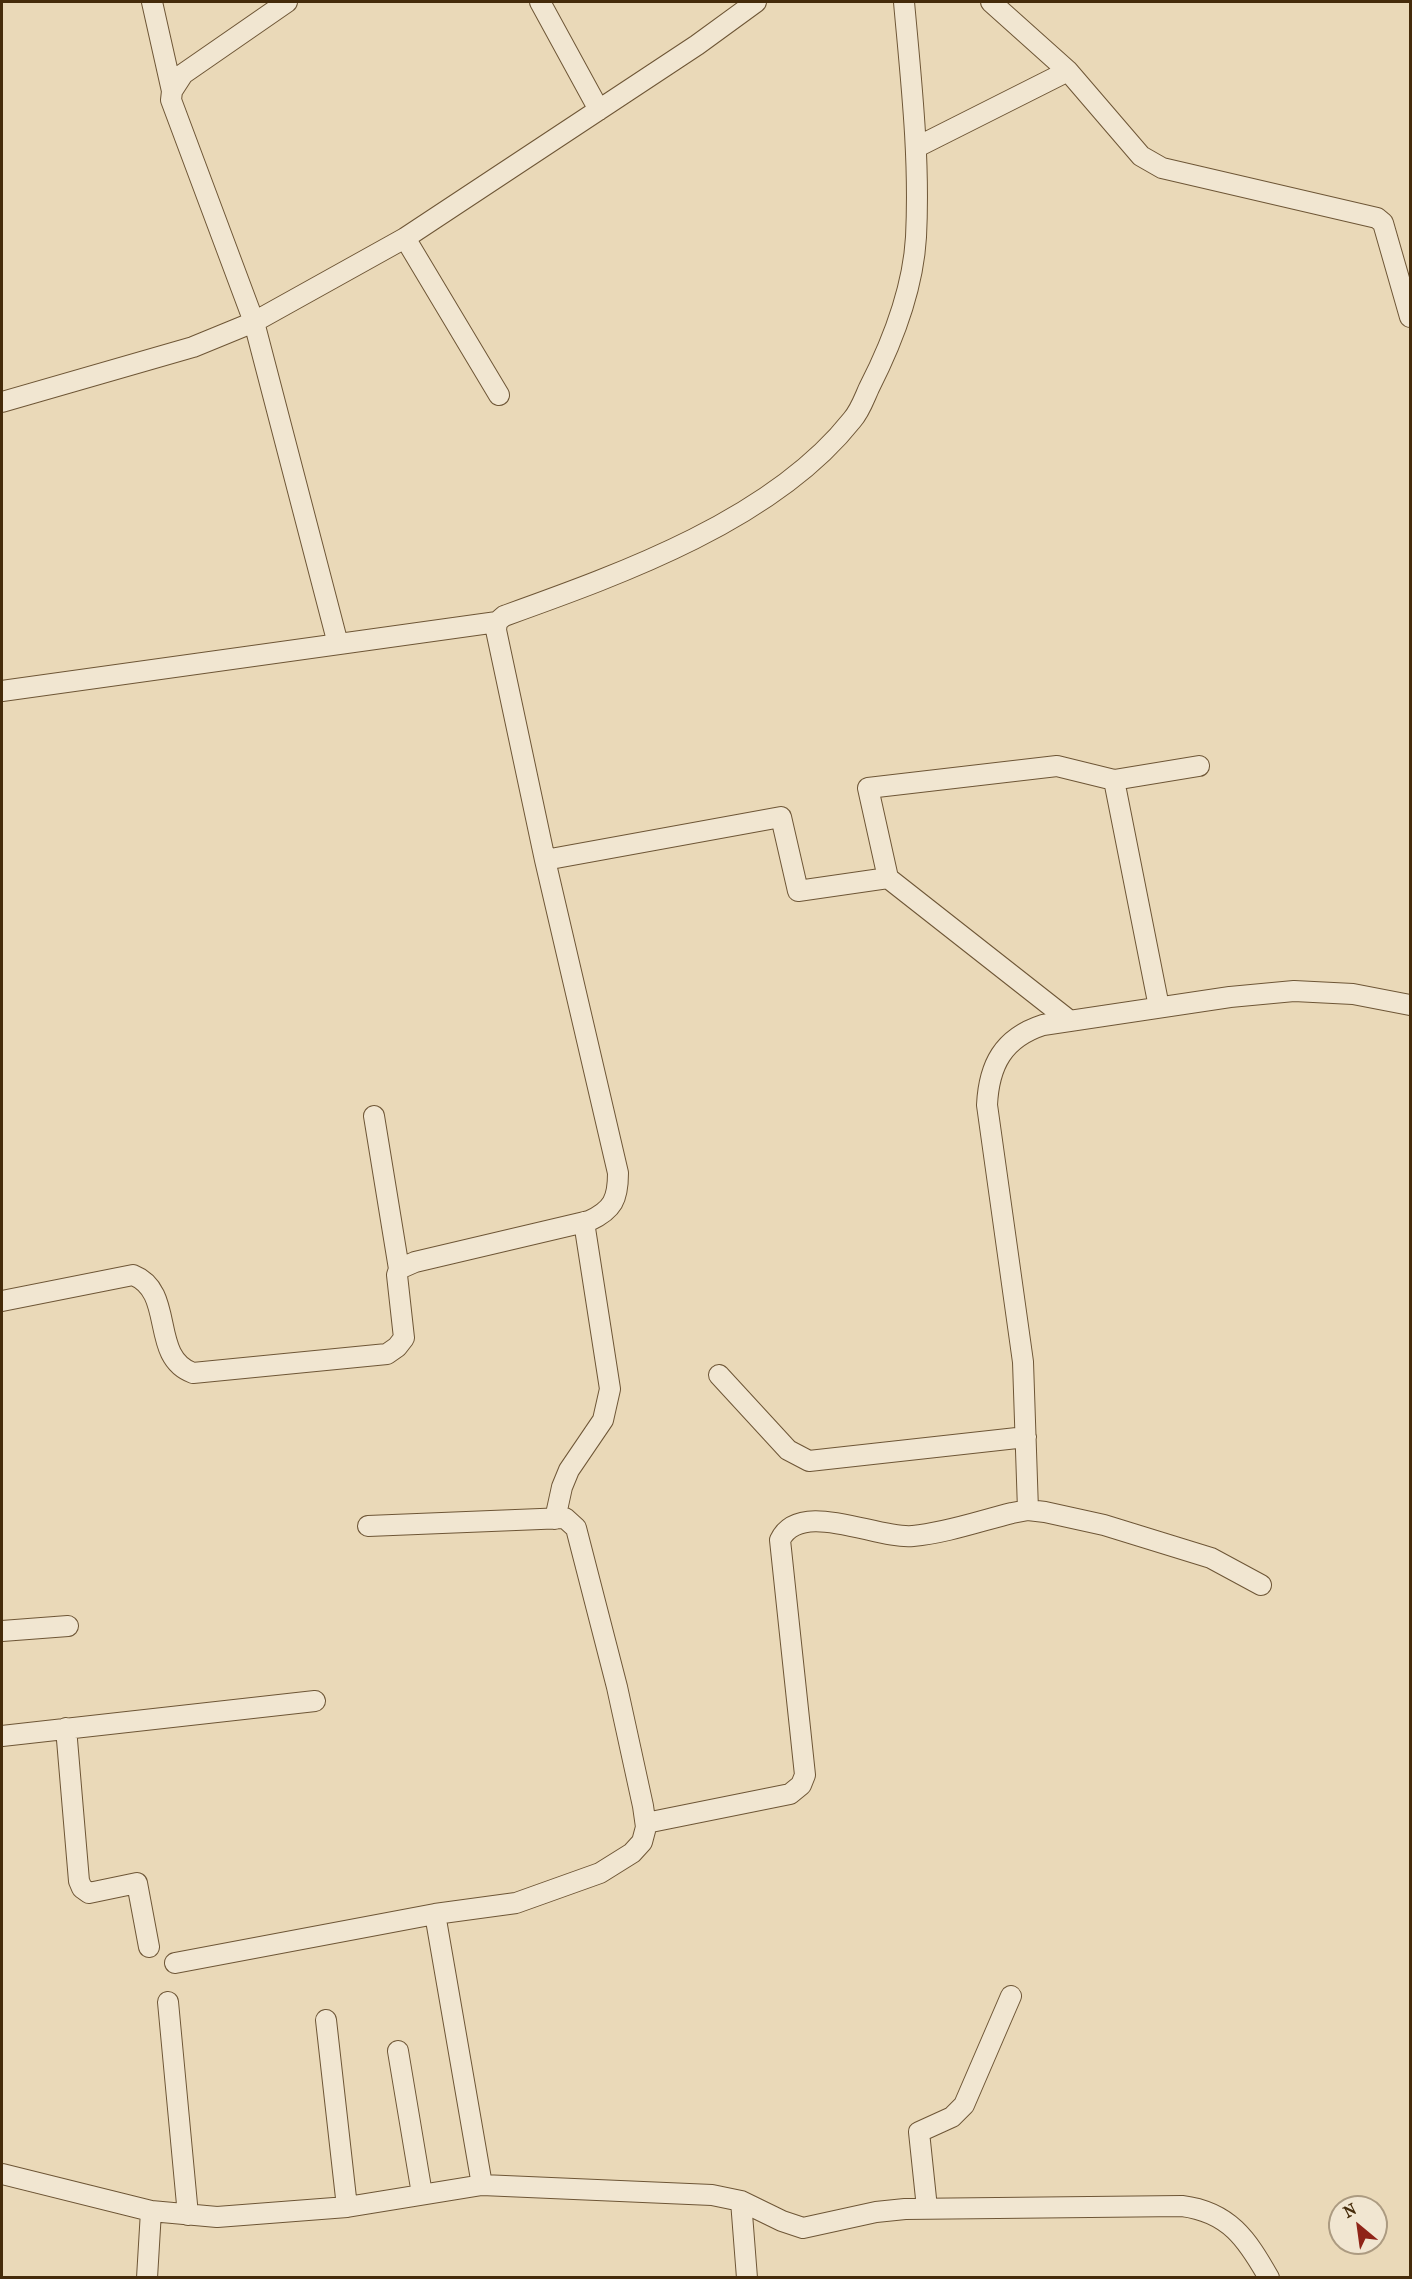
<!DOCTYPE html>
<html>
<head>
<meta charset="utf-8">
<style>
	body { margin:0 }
	#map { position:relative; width:1412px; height:2279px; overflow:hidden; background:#ead9b8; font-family:"IM FELL French Canon",serif }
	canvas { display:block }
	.frame { position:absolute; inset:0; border:3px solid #452b0a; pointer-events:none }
	.north { position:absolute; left:1328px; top:2195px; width:60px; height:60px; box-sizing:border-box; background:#f1e6d1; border:2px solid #ac9b81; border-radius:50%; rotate:331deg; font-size:16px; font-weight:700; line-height:24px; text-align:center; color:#452b0a }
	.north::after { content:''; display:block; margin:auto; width:21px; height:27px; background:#8f2418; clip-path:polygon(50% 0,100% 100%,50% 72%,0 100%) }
</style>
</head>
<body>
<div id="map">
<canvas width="1412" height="2279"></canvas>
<div class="frame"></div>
<div class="north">N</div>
</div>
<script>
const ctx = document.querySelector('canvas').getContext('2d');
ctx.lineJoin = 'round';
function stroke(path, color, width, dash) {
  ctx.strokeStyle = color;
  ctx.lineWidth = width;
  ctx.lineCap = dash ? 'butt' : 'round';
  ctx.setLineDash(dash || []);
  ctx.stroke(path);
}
const street = new Path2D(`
	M 152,2 L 172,91
	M 287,2 L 183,74 L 172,91 L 171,100 L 254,322 L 338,644
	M 540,2 L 599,110
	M 991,2 L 1068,71 L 1141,156 L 1162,168 L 1377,218 L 1383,223 L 1410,317
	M 917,147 L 1068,71
	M 405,238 L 499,395
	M 2,402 L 193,347 L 254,322 L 405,238 L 697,45 L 756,2
	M 2,691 L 497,622
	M 1114,780 L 1159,1007
	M 545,860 L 781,817 L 798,891 L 888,878 L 1070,1021
	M 888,878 L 868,788 L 1057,766 L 1114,780 L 1199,766
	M 374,1116 L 399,1269
	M 2,1301 L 133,1275 C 176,1292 149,1357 193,1373 L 387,1354 L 397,1347 L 404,1338 L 397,1275 L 399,1269 L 415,1262 L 589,1221 C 613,1210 618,1199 618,1173 L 545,860 L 496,630 L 497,622 L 504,616 C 621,574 773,520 852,420 C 860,411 864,399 869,388 C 893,341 913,290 916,237 C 920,158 911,80 904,2
	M 719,1375 L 788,1450 L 809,1461 L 1026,1437
	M 1028,1510 L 1023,1362 L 987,1105 C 989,1065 1003,1038 1043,1025 L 1230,997 L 1294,991 L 1353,994 L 1410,1005
	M 555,1519 L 562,1487 L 569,1470 L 603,1420 L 610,1389 L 584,1222
	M 2,1631 L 68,1626
	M 66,1728 L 79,1881 L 82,1888 L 89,1893 L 137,1883 L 149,1947
	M 2,1736 L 315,1701
	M 646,1823 L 790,1794 L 801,1785 L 805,1775 L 780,1540 C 800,1498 878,1540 913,1536 C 946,1533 980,1521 1012,1513 L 1028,1510 L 1045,1512 L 1104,1525 L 1211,1558 L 1261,1585
	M 435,1914 L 482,2185
	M 175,1963 L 435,1914 L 516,1903 L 600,1873 L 632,1853 L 642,1842 L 646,1827 L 643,1806 L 617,1687 L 576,1528 L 565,1518 L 368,1526
	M 168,2002 L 188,2215
	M 326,2020 L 347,2207
	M 398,2051 L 422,2194
	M 2,2174 L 151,2211 L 217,2217 L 347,2207 L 482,2185 L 712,2195 L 741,2201 L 782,2221 L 803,2228 L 876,2212 L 905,2209 L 1182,2206 C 1229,2212 1247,2239 1269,2278
	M 741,2201 L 747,2278
	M 927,2208 L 919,2132 L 952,2117 L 964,2105 L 1011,1996
	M 147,2278 L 151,2211`);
stroke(street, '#6e5636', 22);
stroke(street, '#f1e6d1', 20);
</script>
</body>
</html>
